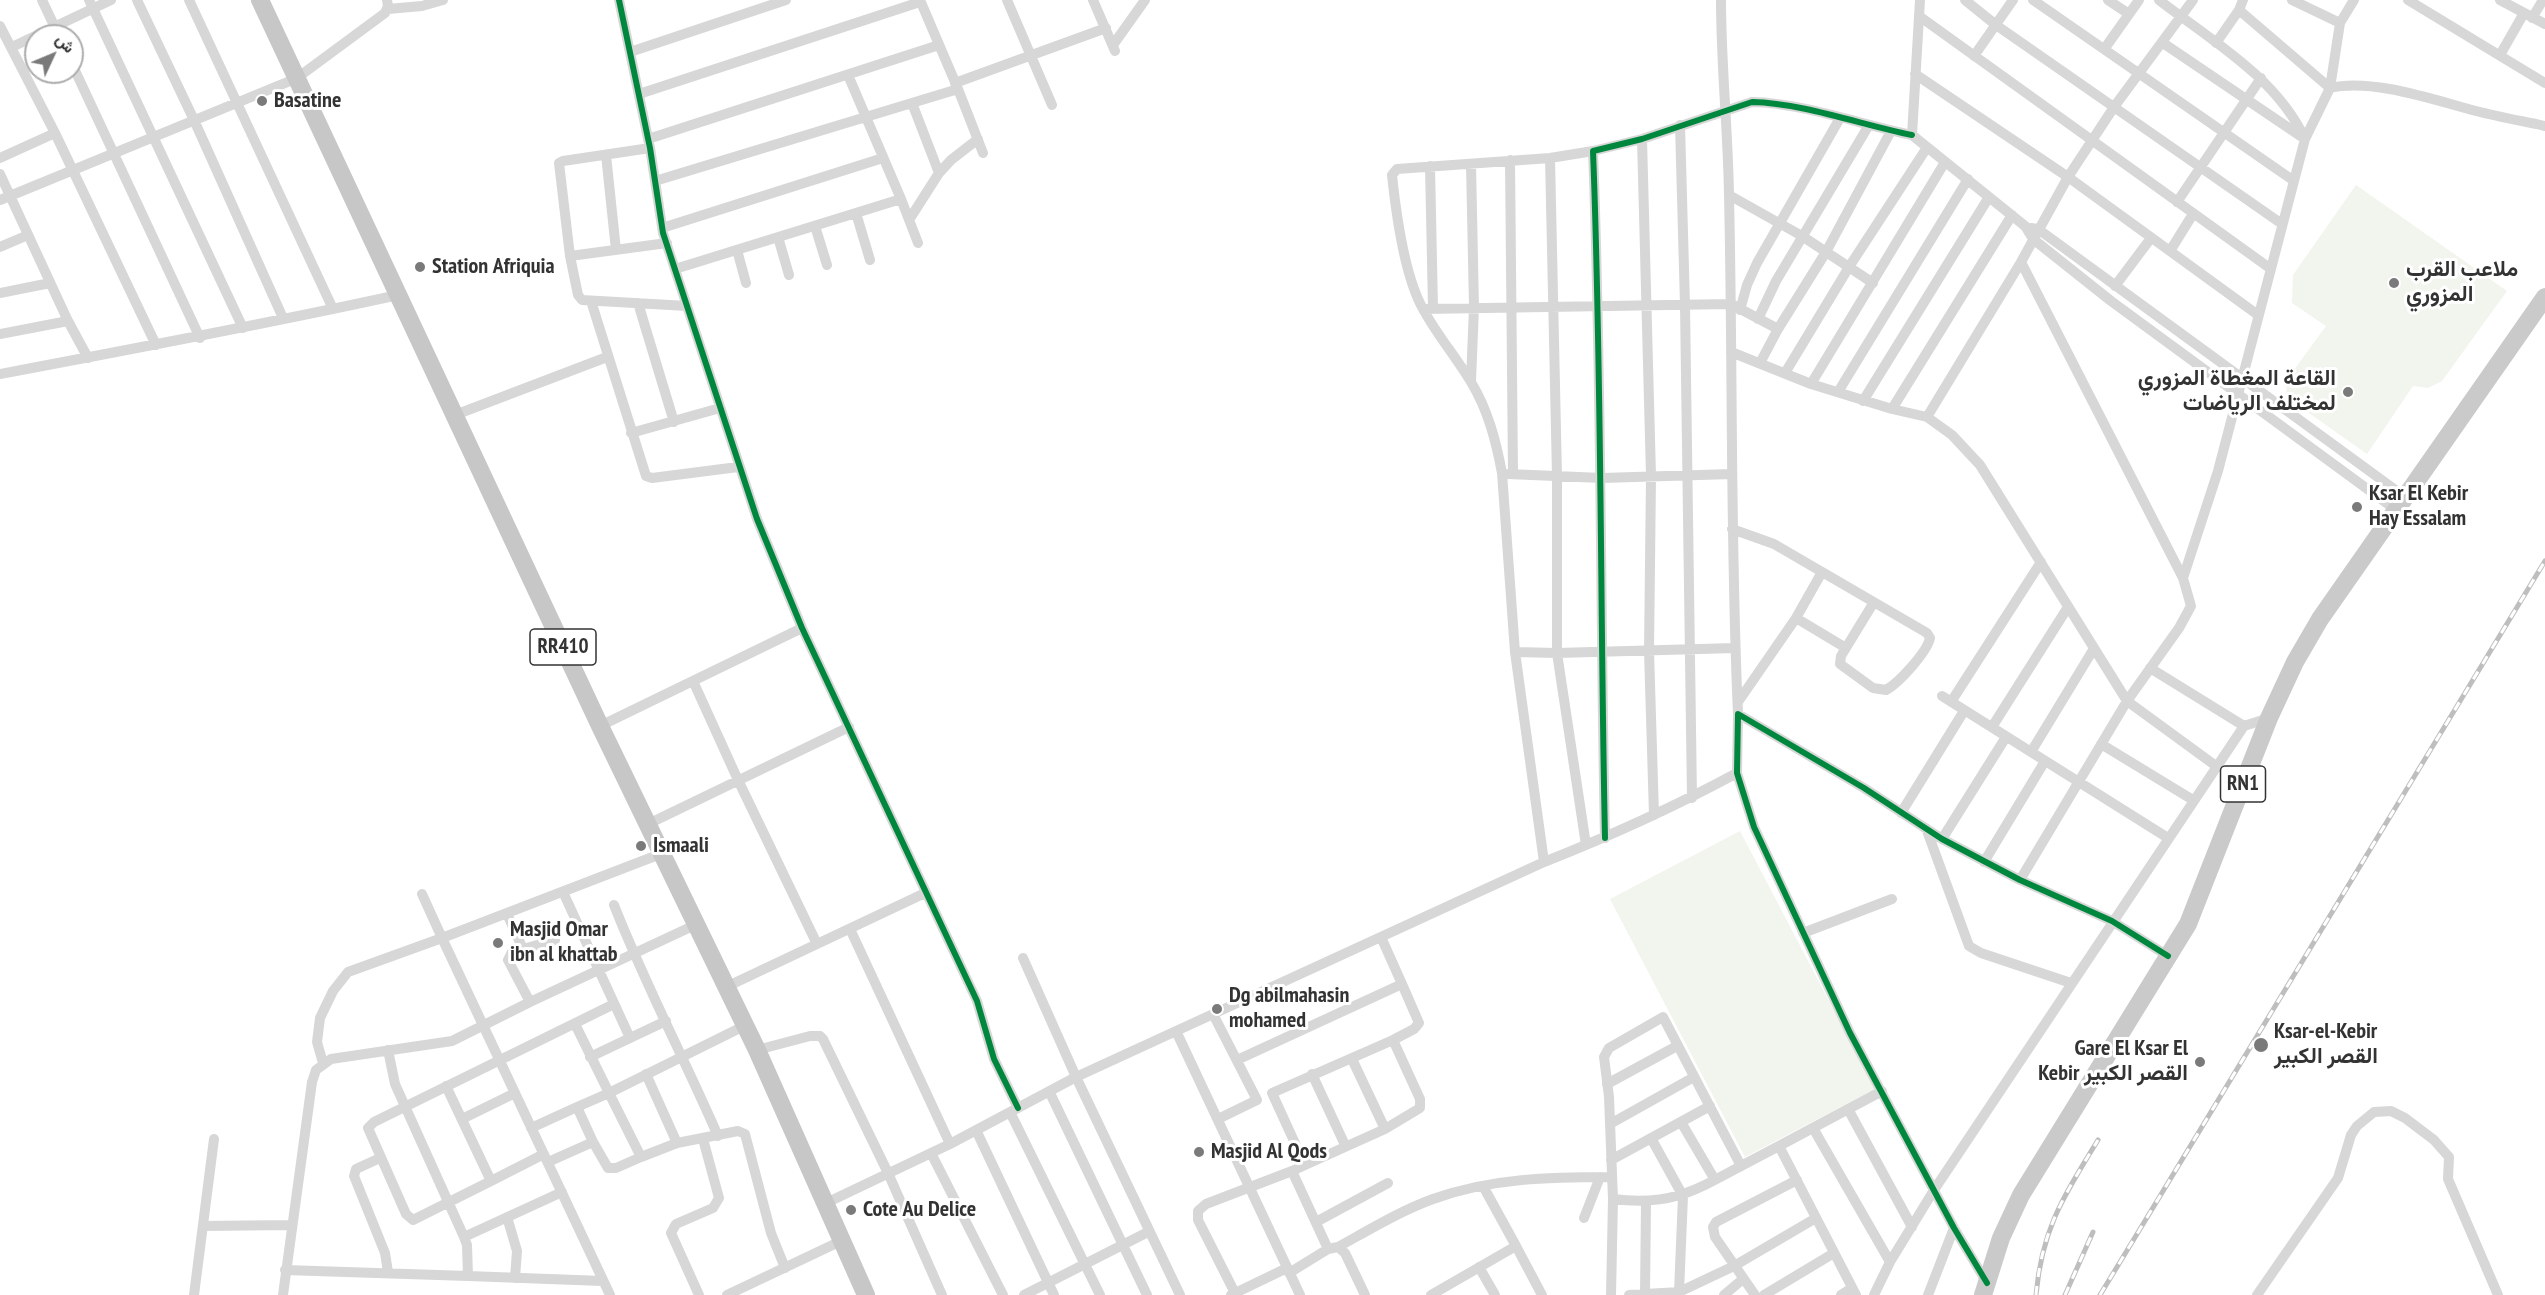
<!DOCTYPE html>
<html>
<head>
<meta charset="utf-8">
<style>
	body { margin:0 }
	#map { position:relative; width:2545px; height:1295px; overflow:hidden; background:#fff; font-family:"PT Sans Narrow",Vazirmatn,sans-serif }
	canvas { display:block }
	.north { position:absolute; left:24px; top:24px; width:60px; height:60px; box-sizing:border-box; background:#fff; border:2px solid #adadad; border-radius:50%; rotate:46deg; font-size:16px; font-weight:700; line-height:24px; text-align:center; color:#333 }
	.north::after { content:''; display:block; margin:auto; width:21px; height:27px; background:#7a7a7a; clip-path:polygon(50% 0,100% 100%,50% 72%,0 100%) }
</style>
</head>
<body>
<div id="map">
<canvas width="2545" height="1295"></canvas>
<div class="north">ش</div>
</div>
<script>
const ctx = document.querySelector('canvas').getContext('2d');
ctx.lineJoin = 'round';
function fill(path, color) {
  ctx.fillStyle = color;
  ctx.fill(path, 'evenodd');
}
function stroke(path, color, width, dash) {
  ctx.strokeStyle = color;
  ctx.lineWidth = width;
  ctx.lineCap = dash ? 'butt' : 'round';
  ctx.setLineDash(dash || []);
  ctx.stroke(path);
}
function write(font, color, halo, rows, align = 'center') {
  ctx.font = font + ' "PT Sans Narrow",Vazirmatn,sans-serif';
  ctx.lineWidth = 6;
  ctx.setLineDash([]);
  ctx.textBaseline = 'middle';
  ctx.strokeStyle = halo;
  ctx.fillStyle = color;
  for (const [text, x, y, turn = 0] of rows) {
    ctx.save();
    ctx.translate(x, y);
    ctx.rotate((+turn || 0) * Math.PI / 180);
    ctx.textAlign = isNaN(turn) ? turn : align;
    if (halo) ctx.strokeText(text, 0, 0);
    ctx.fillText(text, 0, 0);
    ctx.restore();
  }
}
const green = new Path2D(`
	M 2356,185 L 2507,291 L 2442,381 L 2428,388 L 2413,386 L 2367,454 L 2285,396 L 2287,388 L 2283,385 L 2326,326 L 2292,303 L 2293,275 Z
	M 1740,831 L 1875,1089 L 1745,1157 L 1610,899 Z`);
const minor = new Path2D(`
	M 42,0 L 59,36
	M 89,0 L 243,328
	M 137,0 L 194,120 L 283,318
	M 189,0 L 333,309
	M 619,0 L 650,148 L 663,233 L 757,519 L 802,628 L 977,1001 L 994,1059 L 1018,1108
	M 1007,0 L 1052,105
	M 1093,0 L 1115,51
	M 1721,0 C 1721,65 1728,130 1729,195 C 1733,368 1730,541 1738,714
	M 1920,0 L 1912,135 L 2025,226 L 2033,239 L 2111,301 L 2396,510
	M 1965,0 L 1996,25 L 2282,224
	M 2033,0 L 2294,181
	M 2108,0 L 2129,14
	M 2159,0 C 2212,41 2276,77 2305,139
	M 2193,0 L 2114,107 L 2068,177 L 2021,262 L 1927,417 L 1952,435 L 1980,465 L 2127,701 L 2216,766
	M 2292,0 L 2340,23
	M 2408,0 L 2545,83
	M 2500,0 L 2545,24
	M 388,9 L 422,6 L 443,0
	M 2239,10 L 2330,88 C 2372,78 2434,100 2476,111 C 2499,117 2522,121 2545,126
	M 1919,16 L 2271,269
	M 2532,18 L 2543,0
	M 0,26 L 55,133 L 156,345
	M 2163,43 L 2305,139
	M 2216,43 L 2239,10 L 2243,0
	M 1113,45 L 1145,0
	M 12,47 L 111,0
	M 2105,48 L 2139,0
	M 630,52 L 786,0
	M 2500,55 L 2524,13
	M 1974,56 L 2013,0
	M 72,64 L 200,338
	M 1915,74 L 2068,177 L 2258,315
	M 848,75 L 901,199
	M 955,83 L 1106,28
	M 958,89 L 983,153
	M 639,94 L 920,2
	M 912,103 L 939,173
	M 1680,125 L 1685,305 L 1692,798
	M 648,139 L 939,45
	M 1642,139 L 1651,476 L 1649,651 L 1654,815
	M 650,148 L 563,161 L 559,163 L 570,256 L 578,295 L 582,300 L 687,306
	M 606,155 L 616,250
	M 0,158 L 55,133
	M 1550,158 L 1557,476 L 1557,653 L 1586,845
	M 1510,160 L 1513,474
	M 1430,166 L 1433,308
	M 0,174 L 68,321 L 88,358
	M 655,181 L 958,89 L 920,0
	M 1729,195 L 1802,236 L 1873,283
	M 0,200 L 297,78 L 385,13 L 388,6 L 387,0
	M 2177,202 L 2261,78
	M 856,213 L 870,260
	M 909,220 L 939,173 L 951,160 L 978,139
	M 815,226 L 827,265
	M 662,228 L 883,158
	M 2031,228 L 2038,229 L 2405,497
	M 778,237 L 789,275
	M 0,247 L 28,235
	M 737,250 L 746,283
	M 2170,251 L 2193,214
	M 570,256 L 667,243
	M 675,269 L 901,199 L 918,243
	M 2115,286 L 2151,238
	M 0,293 L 50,283
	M 591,301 L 646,476 L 652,478 L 738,467
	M 638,303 L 674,422
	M 1423,309 L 1731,304 L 1778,329
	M 1740,310 L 1747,285 L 1757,263 L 1840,118
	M 1758,319 L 1776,281 L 1869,125
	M 0,334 L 68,321
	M 1731,352 L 1811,384 L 1892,409 L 1927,417
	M 1760,363 L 1778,329 L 1826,252 L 1891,131
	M 1785,373 L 1849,267 L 1926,149
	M 0,374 C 133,349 266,324 398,295
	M 1471,381 L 1474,307 L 1471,164
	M 1811,384 L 1945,162
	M 1838,392 L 1968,179
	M 1863,401 L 1989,197
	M 1892,409 L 2012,215
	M 455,415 L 607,357
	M 631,433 L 720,408
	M 1508,474 L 1602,478 L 1732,474
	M 1732,529 L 1774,544 L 1927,633 L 1930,638 C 1927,652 1899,683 1886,690 L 1873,688 L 1840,664 L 1841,656 L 1874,602
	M 2183,578 L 2218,471 L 2305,139 L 2330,88 L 2340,23 L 2354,0
	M 1796,618 L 1846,648
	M 1515,652 L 1557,653 L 1735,648
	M 2150,668 L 2244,726 L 2269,718
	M 693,681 L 738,780 L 817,944
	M 1942,696 L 2168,838
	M 1738,702 L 1796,618 L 1822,572
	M 1951,702 L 2041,562
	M 600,726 L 802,628
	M 1992,727 L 2068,607
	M 2101,744 L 2193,800
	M 2031,752 L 2093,650
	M 1901,813 L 1964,711
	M 648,824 L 849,727
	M 1926,828 L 1969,946 L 1981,953 L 2071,983
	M 1605,838 C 1600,609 1602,380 1593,151 L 1642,139 L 1752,102 C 1803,103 1862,125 1912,135
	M 1942,839 L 2006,737
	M 1544,862 L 1515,652 L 1502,473 C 1496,441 1488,410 1471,382 C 1456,357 1437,335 1423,309 C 1405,277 1396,213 1392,175 L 1397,169 L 1550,158 L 1593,151
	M 1984,862 L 2045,761
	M 2020,880 L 2127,701 L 2179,628 L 2191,606 L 2183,578 L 2021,262
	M 563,892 L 630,1038 L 590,1057
	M 614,905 C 645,984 684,1058 718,1136
	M 507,914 L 523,949 L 555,940
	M 850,929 L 950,1144
	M 1803,933 L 1892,899
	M 726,987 L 925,893
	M 530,1002 L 695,925
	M 1213,1014 L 1257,1100 L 1218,1119
	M 575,1024 L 609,1093 L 577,1107
	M 1176,1031 L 1300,1295
	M 630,1038 L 666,1021
	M 1393,1040 L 1414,1029 L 1419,1023 L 1402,984
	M 388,1050 L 395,1084 L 464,1237 L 467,1245 L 468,1276 L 603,1281
	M 757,1050 L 810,1036 L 820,1036 L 823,1039 L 888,1173 L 942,1295
	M 1237,1060 L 1402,984 L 1381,937
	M 323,1063 L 317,1042 L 320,1018 L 333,991 L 348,972 L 442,938 L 422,894
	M 1312,1074 L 1345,1145
	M 1607,1084 L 1677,1046
	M 446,1086 L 491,1181 L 544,1154
	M 1049,1091 L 1147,1295
	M 1848,1109 L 1912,1227
	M 1010,1112 L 1100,1295
	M 462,1119 L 515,1093
	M 1681,1122 L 1715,1180
	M 1610,1124 L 1694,1077
	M 531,1128 L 577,1107 L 593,1142 L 548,1162
	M 1813,1128 L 1890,1262
	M 976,1130 L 1054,1295
	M 1651,1138 L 1683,1196 L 1679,1292 L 1734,1266 L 1816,1218
	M 593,1142 L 608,1168 L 616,1168 L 641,1157 L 609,1093 L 744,1026
	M 677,1143 L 738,1131 L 745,1134 L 771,1233 L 785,1268
	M 1779,1146 L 1882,1091
	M 931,1153 L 1003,1295
	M 641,1157 L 677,1143 L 646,1074
	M 380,1158 L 356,1169 L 354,1176 L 385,1253 L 388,1272
	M 1611,1160 L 1710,1106
	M 1305,1165 L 1385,1129
	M 1741,1166 C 1693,1192 1670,1206 1613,1199 L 1609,1097 L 1604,1057 L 1609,1048 L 1663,1017 L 1741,1166 L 1779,1146 L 1856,1295
	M 1292,1171 L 1305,1165 L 1272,1093 L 1393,1040 L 1420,1099 L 1420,1108 L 1385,1129 L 1352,1059
	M 491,1181 L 413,1220 L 406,1214 L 368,1128 L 374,1122 L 614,1004
	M 1483,1186 L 1516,1246
	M 824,1204 L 950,1144 L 1076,1077 L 1023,958
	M 507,1217 L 517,1251 L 515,1278
	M 1584,1218 L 1600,1177
	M 1316,1222 L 1388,1183
	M 203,1226 L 291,1225
	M 464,1237 L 562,1192
	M 1338,1247 C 1369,1230 1400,1211 1433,1199 C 1491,1178 1551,1177 1612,1177
	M 1479,1267 L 1495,1295
	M 285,1270 L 468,1276
	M 1289,1273 L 1328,1249 L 1338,1247 L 1345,1253 L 1365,1295
	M 1987,1283 L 1954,1228 L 1850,1033 L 1754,827 L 1737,773 L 1738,714 L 1864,788 L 1942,839 L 2020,880 L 2112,921 L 2168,956
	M 194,1295 L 214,1139
	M 283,1295 L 312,1082 L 316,1070 L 331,1059 L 452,1041 L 530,1002 L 508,960 L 512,952 L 523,949
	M 610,1295 L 442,938 L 663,853
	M 699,1295 L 671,1233 L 676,1224 L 713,1208 L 719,1198 L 703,1139
	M 727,1295 L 841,1241
	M 1024,1295 L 1148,1232
	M 1180,1295 L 1076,1077 L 1544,862 C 1610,836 1674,807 1737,773
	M 1231,1295 L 1287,1268
	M 1236,1295 L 1198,1220 L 1198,1211 L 1206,1204 L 1292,1171 L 1328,1249
	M 1431,1295 L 1516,1246 L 1542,1295
	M 1611,1295 L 1613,1199
	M 1629,1295 L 1679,1292 L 1679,1295
	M 1645,1295 L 1646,1202
	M 1724,1295 L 1743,1279
	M 1755,1295 L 1715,1237 L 1713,1227 L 1716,1222 L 1797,1180
	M 1764,1295 L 1834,1253
	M 1841,1295 L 1852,1288
	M 1874,1295 L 1890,1262 L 1934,1190 L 2244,726
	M 1928,1295 L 1954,1228
	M 2257,1295 L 2338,1178 L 2351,1135 L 2357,1126 L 2374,1112 L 2391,1111 L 2405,1118 L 2434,1140 L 2449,1157 L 2448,1179 L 2498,1295`);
const primary = new Path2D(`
	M 1983,1295 L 2001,1238 L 2021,1195 L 2188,924 L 2269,718 L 2295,662 L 2320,619 L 2545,297`);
const trunk = new Path2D(`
	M 260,0 L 600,726 L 757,1050 L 866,1295`);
const rail = new Path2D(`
	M 2036,1295 C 2042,1228 2064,1196 2098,1140
	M 2065,1295 L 2093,1232
	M 2100,1295 L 2545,561`);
const cycleway = new Path2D(`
	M 619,0 L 650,148 L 663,233 L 757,519 L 802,628 L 977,1001 L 994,1059 L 1018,1108
	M 1605,838 C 1600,609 1602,380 1593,151 L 1642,139 L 1752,102 C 1803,103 1862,125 1912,135
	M 1987,1283 L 1954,1228 L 1850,1033 L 1754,827 L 1737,773 L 1738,714 L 1864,788 L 1942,839 L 2020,880 L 2112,921 L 2168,956`);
const markers = [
	[262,101,6,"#7a7a7a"],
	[420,267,6,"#7a7a7a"],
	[2394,283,6,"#7a7a7a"],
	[2348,392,6,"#7a7a7a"],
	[2357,507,6,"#7a7a7a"],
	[641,846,6,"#7a7a7a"],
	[498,943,6,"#7a7a7a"],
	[1217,1009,6,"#7a7a7a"],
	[2261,1045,8,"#7a7a7a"],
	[2200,1062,6,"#7a7a7a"],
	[1199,1152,6,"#7a7a7a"],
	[851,1210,6,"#7a7a7a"]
];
const shields = [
	[563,647,66],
	[2243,784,45]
];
const shieldNames = [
	["RR410",563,647],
	["RN1",2243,784]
];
const poiNames = [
	["Basatine",274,101],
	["Station Afriquia",432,267],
	["ملاعب القرب",2406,270],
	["المزوري",2406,295],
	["القاعة المغطاة المزوري",2336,379,"right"],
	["لمختلف الرياضات",2336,404,"right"],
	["Ksar El Kebir",2369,494],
	["Hay Essalam",2369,519],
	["Ismaali",653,846],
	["Masjid Omar",510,930],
	["ibn al khattab",510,955],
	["Dg abilmahasin",1229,996],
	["mohamed",1229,1021],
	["Ksar-el-Kebir",2274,1032],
	["القصر الكبير",2274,1057],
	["Gare El Ksar El",2188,1049,"right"],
	["Kebir القصر الكبير",2188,1074,"right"],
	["Masjid Al Qods",1211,1152],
	["Cote Au Delice",863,1210]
];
fill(green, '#f1f5ed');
stroke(minor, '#d7d7d7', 10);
stroke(primary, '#cacaca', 18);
stroke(trunk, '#c7c7c7', 18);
stroke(rail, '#bebebe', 5);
stroke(rail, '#fff', 3, [9]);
stroke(cycleway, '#00873e', 6);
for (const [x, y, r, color] of markers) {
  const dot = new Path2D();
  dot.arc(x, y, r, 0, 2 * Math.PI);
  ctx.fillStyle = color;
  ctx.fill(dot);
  stroke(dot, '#fff', 2);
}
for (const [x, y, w] of shields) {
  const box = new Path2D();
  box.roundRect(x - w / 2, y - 18, w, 36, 4.5);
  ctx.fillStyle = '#fff';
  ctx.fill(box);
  stroke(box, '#333', 1.5);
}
write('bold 21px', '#333', null, shieldNames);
write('bold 22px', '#333', '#fff', poiNames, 'left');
</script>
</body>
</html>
